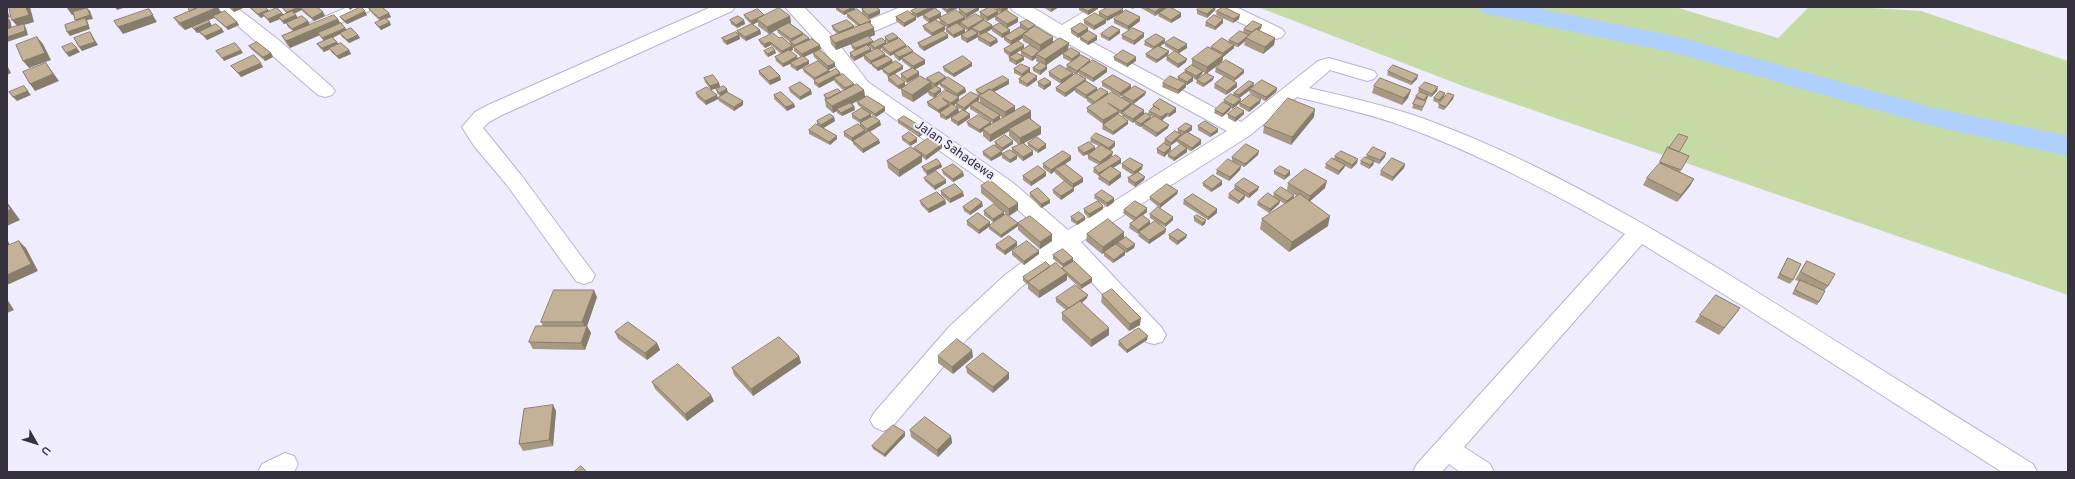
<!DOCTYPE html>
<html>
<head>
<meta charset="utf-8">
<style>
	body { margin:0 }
	#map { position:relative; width:2075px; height:479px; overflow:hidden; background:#efecfe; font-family:Overpass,sans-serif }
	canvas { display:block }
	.frame { position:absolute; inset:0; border:8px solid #35323e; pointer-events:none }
	.north { position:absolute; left:16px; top:423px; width:40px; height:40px; -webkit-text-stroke:3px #efecfe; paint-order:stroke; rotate:129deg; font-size:11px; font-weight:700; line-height:16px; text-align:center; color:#35323e }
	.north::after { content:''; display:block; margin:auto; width:14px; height:18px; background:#35323e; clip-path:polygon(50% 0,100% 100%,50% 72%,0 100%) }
</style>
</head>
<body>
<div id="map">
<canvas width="2075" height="479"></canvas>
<div class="frame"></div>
<div class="north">U</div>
</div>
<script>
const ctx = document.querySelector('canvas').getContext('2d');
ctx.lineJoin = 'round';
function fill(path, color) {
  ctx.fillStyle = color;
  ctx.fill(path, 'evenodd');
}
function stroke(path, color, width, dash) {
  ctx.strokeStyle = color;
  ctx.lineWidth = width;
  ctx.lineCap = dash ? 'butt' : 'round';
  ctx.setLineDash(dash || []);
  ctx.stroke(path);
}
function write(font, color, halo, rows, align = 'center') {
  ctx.font = font + ' Overpass,sans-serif';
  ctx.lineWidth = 4;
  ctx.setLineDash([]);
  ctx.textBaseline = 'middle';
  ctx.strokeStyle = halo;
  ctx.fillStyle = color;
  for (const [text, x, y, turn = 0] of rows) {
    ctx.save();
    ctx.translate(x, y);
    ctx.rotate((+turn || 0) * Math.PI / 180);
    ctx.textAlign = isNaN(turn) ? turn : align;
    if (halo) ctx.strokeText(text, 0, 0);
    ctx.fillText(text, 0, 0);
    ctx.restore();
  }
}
const green = new Path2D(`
	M 1258,7 L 1675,7 L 1778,38 L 1809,7 L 1854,7 L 1921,11 L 2068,61 L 2068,295 L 1463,86 Z`);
const river = new Path2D(`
	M 1479,7 L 1531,7 L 1679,37 L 1934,108 L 2068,136 L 2068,156 L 1933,126 L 1675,53 L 1492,15 L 1483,13 Z`);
const minor = new Path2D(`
	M 216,7 L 236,7 L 280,41 L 332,87 L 335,91 L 332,95 L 325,97 L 318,95 Z
	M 348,7 L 372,7 L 369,11 L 315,34 L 309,36 L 303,34 L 300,30 L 303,26 Z
	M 711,7 L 735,7 L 732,11 L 502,115 L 489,122 L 483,128 L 521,175 L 595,275 L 592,281 L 584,284 L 576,281 L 507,185 L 474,146 L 462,127 L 475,112 L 488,105 Z
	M 785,7 L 804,7 L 835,39 L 868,82 L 1012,182 L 1068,230 L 1227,131 L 1056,37 L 1013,11 L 1010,7 L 1032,7 L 1062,25 L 1092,7 L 1113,7 L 1110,11 L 1075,33 L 1241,122 L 1318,61 L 1329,58 L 1374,71 L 1377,75 L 1374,79 L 1367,81 L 1330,70 L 1309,88 C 1344,96 1379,104 1413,115 C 1525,154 1634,217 1736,279 C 1835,340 1934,403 2033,464 L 2037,472 L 2002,472 L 1746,308 L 1642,244 L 1464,447 L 1490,464 L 1494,472 L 1460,472 L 1449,464 L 1442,472 L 1413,472 L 1417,464 L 1625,234 C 1553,193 1478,153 1400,125 C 1367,113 1332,106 1297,97 L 1249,136 L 1081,242 L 1162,328 L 1166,335 L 1162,342 L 1154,344 L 1146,342 L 1066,254 L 1021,287 L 965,341 L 892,427 L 883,431 L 874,427 L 870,420 L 874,413 L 949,327 L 1005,275 L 1052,240 L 998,192 L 854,90 L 821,47 Z
	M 901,7 L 925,7 L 922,11 L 851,41 L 844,43 L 837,41 L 835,37 L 837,33 Z
	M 1213,7 L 1236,7 L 1282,29 L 1285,33 L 1282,37 L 1276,39 L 1270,37 L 1216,11 Z
	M 285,453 L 294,456 L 298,464 L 294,472 L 258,472 L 262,464 Z`);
const wall = new Path2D(`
	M 228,7 L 245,7 L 234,12 Z
	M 249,7 L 265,7 L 269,11 L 282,13 L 284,15 L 287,14 L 284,10 L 282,7 L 317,7 L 323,12 L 325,16 L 314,21 L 303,12 L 302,10 L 294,13 L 298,18 L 308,21 L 310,25 L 338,19 L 340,24 L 347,30 L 358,35 L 360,38 L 349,43 L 342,37 L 340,34 L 333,38 L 337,42 L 338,44 L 349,50 L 351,54 L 339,59 L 331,52 L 330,49 L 324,52 L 319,47 L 317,44 L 324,41 L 320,35 L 290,48 L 286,43 L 282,36 L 293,31 L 288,27 L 286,23 L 284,24 L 280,19 L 270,23 L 264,16 L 261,18 Z
	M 836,7 L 855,7 L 855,10 L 871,21 L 871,25 L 875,35 L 869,37 L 873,42 L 886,44 L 888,43 L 885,41 L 885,37 L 898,37 L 898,39 L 906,47 L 913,51 L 913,52 L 925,64 L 915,69 L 919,72 L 919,76 L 907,83 L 901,78 L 901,74 L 911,68 L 902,61 L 902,59 L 899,61 L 894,56 L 894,54 L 890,56 L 882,50 L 882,48 L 880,49 L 885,54 L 886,56 L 892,60 L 893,63 L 903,66 L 903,69 L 895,74 L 905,82 L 905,85 L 927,80 L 927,78 L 946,79 L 965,88 L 966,92 L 958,97 L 959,97 L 959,101 L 979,96 L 979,100 L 977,101 L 980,102 L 979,96 L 977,93 L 976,90 L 1009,80 L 1009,84 L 994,92 L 1015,111 L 1031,119 L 1041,134 L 1024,143 L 1033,155 L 1023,161 L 1017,156 L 1017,159 L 1010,163 L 1002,158 L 1002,154 L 1012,152 L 1012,148 L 1019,145 L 1009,136 L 1009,131 L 990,142 L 983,136 L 983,131 L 980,133 L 968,126 L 967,122 L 991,125 L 1003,118 L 1000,116 L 1000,119 L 993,123 L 970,109 L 970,106 L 965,111 L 970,118 L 958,126 L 951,121 L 951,118 L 962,110 L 956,107 L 956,104 L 954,105 L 958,108 L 959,112 L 946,120 L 940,117 L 940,113 L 943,111 L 939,113 L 928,106 L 927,102 L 950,93 L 940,86 L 940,84 L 937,86 L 941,89 L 941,92 L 934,98 L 929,95 L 928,92 L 913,102 L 902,96 L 901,89 L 902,88 L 899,89 L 888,81 L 888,77 L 889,77 L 883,72 L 882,69 L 878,71 L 872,66 L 872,64 L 871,65 L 864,59 L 864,56 L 854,61 L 850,57 L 850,53 L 855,51 L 852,48 L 851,44 L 836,50 L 831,44 L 830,37 L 838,34 L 833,30 L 832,26 L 854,26 L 854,28 L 858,26 L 847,17 L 847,14 L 844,15 L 836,10 ZM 868,46 L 870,46 L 870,48 L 874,50 L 872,51 L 871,49 Z
	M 942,7 L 960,7 L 947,13 L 942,9 Z
	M 979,7 L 979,10 L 966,18 L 963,16 L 965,17 L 965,20 L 984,20 L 992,27 L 1000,23 L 995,20 L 995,16 L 987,21 L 980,16 L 980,12 L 996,9 L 996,7 L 1008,7 L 1008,9 L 1001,13 L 998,11 L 999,14 L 1018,22 L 1007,28 L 1010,30 L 1010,33 L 1020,27 L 1020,23 L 1035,27 L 1053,42 L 1068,50 L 1046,65 L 1047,69 L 1040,75 L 1033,71 L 1033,68 L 1039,63 L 1036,61 L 1036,58 L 1032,61 L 1021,55 L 1021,51 L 1030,45 L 1023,41 L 1023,38 L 1018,41 L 1024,48 L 1010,57 L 1004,52 L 1004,49 L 1011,45 L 1004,40 L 1004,37 L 1002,38 L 992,31 L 992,29 L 986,32 L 998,42 L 990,47 L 978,40 L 978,36 L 979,35 L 978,34 L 978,37 L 967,43 L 961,39 L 961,35 L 964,33 L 954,38 L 946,32 L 946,29 L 947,28 L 945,26 L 945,30 L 943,31 L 948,38 L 924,51 L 919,47 L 918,43 L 932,36 L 924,30 L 923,26 L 940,22 L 939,18 L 959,12 L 959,9 ZM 962,27 L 968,31 L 965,33 L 965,29 Z
	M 1043,7 L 1059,7 L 1051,12 Z
	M 1079,7 L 1098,7 L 1098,9 L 1088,15 L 1079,10 Z
	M 1128,7 L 1136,7 L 1133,9 Z
	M 1141,7 L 1165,7 L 1165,9 L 1181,13 L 1181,17 L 1171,23 L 1158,16 L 1159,13 L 1155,16 L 1141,8 Z
	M 369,9 L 391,17 L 386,19 L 391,25 L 381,30 L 377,26 L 375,23 L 380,21 L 371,12 Z
	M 862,9 L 880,14 L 869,19 L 862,13 Z
	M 935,9 L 941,13 L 941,17 L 929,23 L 923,18 L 923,15 L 916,17 L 916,20 L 904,27 L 896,21 L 896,17 L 912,13 L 911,11 Z
	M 1197,10 L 1215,10 L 1207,18 L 1197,14 Z
	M 190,11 L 221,12 L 237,22 L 239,25 L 228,30 L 216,19 L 214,18 L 208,20 L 212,26 L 197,33 L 192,27 L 185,30 L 179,25 L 174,18 Z
	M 1217,11 L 1239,19 L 1233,23 L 1216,15 Z
	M 1099,12 L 1123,12 L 1107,21 L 1106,20 L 1106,23 L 1094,30 L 1084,24 L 1084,20 L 1099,15 Z
	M 367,15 L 347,24 L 342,20 L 340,17 Z
	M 744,15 L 790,16 L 791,23 L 790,23 L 803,33 L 803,35 L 821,49 L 804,57 L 809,64 L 797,71 L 791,67 L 790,64 L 783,67 L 776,61 L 775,57 L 781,54 L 771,45 L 765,48 L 760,43 L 759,40 L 779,38 L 790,44 L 790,42 L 778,33 L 777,29 L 769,34 L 758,26 L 758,22 L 753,24 L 760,30 L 761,34 L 746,41 L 739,36 L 740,39 L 727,45 L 723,42 L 722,38 L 738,34 L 737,31 L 751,24 L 745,18 ZM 793,47 L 794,48 L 794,51 L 801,57 L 797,59 L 790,51 L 793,50 Z
	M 1114,19 L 1140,21 L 1128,30 L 1114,23 Z
	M 1223,19 L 1223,23 L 1215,30 L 1205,26 L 1206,22 Z
	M 730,20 L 744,20 L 745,24 L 737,28 L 731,24 Z
	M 1262,25 L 1261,28 L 1259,31 L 1275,38 L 1274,45 L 1263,54 L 1244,45 L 1245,41 L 1238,47 L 1234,46 L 1234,48 L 1223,57 L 1222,62 L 1207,73 L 1213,80 L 1203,87 L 1196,83 L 1197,80 L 1205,73 L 1203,72 L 1202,74 L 1196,80 L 1193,78 L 1193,81 L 1187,85 L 1186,85 L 1186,87 L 1178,94 L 1162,87 L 1163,83 L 1178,80 L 1178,77 L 1185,72 L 1185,70 L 1192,65 L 1192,59 L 1211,48 L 1211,47 L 1229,42 L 1229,40 L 1249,35 L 1243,32 L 1244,29 Z
	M 1088,28 L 1088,31 L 1078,38 L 1071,33 L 1071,29 Z
	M 222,29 L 224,32 L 207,40 L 199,32 Z
	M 1120,30 L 1120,33 L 1109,41 L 1101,37 L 1101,34 Z
	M 1122,35 L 1144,37 L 1134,45 L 1122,39 Z
	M 1097,36 L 1097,40 L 1088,45 L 1080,40 L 1080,37 Z
	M 1145,41 L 1165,43 L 1160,46 L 1169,51 L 1168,55 L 1156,63 L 1146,57 L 1146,54 L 1153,49 L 1144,45 Z
	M 1165,43 L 1187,48 L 1178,53 L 1186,62 L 1178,68 L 1166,60 L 1167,57 L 1175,52 L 1165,46 Z
	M 249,46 L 271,53 L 273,57 L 265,61 L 251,49 Z
	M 764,51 L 776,53 L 768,57 L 765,54 Z
	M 813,53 L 835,67 L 829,70 L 830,72 L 840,73 L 840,75 L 854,84 L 854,85 L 864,90 L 865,97 L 885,107 L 885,111 L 876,117 L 866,111 L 871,114 L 871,117 L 881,125 L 869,132 L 880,143 L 863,153 L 853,144 L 853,142 L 844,136 L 844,132 L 860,126 L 860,123 L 852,118 L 852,114 L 862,108 L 858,105 L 857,102 L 864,97 L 852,104 L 854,106 L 855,110 L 842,116 L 837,113 L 837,111 L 833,113 L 826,107 L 825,100 L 826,100 L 825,99 L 824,95 L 841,92 L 844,91 L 834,81 L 834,80 L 819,88 L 814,84 L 814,80 L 804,72 L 803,69 L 826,68 L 814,57 Z
	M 1063,54 L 1080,55 L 1090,60 L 1090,62 L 1107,72 L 1093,82 L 1079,74 L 1079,72 L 1077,74 L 1086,79 L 1086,81 L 1097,88 L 1097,90 L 1108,95 L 1122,98 L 1122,95 L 1120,96 L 1102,86 L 1102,82 L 1131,85 L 1131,89 L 1145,95 L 1132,105 L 1131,104 L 1131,106 L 1144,114 L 1133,123 L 1122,116 L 1122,113 L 1121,114 L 1119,113 L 1118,115 L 1128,124 L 1113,135 L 1102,129 L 1103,125 L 1109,120 L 1103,124 L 1087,112 L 1087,108 L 1093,105 L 1087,101 L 1087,98 L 1086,99 L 1075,92 L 1075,90 L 1065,97 L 1056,91 L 1056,88 L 1061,84 L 1049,76 L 1049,72 L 1073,73 L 1073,76 L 1075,74 L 1066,69 L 1067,65 L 1071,62 L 1063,58 Z
	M 1009,57 L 1024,57 L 1024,60 L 1016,65 L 1009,61 Z
	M 1114,57 L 1136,61 L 1127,67 L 1114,60 Z
	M 972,63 L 972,66 L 954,77 L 944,71 L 943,67 Z
	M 231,66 L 263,67 L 241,77 L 234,69 Z
	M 1030,68 L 1030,72 L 1037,80 L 1027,87 L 1019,83 L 1019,79 L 1022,77 L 1014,73 L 1014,69 Z
	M 1216,68 L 1244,70 L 1244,73 L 1234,81 L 1237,83 L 1237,87 L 1226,95 L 1214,88 L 1215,84 L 1225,77 L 1215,72 Z
	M 759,71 L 781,80 L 770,85 L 759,74 Z
	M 1388,71 L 1417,79 L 1411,85 L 1387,75 Z
	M 704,78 L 719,83 L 720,87 L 711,90 L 705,82 Z
	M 1038,82 L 1051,82 L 1051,85 L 1044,90 L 1038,86 Z
	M 1254,86 L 1277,88 L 1276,92 L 1265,101 L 1249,92 L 1250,90 L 1239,98 L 1241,99 L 1240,103 L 1232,109 L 1231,108 L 1230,110 L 1222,117 L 1214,113 L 1215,110 L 1224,103 L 1224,100 L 1233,95 L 1234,93 Z
	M 1374,86 L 1408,98 L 1402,105 L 1372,93 Z
	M 1438,87 L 1437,91 L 1431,97 L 1428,96 L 1427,99 L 1425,101 L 1424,105 L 1422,111 L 1412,108 L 1416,96 L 1420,92 L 1418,92 L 1419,88 Z
	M 789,88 L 812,94 L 800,100 L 790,92 Z
	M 716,89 L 743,101 L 743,105 L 734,111 L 719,101 L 718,98 L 720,96 L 717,93 Z
	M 696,93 L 717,95 L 718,99 L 706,105 L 697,97 Z
	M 774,95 L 794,104 L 795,107 L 787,111 L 774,99 Z
	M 1454,95 L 1453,99 L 1444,110 L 1438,108 L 1439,104 Z
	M 1444,97 L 1438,103 L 1433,101 L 1434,98 Z
	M 1240,103 L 1260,103 L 1249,112 L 1239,106 Z
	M 1153,105 L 1176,108 L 1176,112 L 1169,117 L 1167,116 L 1162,120 L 1168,128 L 1156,137 L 1142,128 L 1143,126 L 1140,127 L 1135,124 L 1135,121 L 1151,116 L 1151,119 L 1153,117 L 1148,114 L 1149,111 L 1153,107 Z
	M 1228,114 L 1244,114 L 1235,122 L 1228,118 Z
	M 834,117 L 835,121 L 823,128 L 837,136 L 837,139 L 830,145 L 809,134 L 809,130 L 817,125 L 817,121 Z
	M 1314,117 L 1291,145 L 1263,133 L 1264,126 Z
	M 898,120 L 925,129 L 925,133 L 919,137 L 898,123 Z
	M 1198,126 L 1218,132 L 1210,137 L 1198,130 Z
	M 1178,129 L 1192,130 L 1188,132 L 1201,140 L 1201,144 L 1191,151 L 1187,149 L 1187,152 L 1174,161 L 1168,157 L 1168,154 L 1181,145 L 1177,142 L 1177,141 L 1170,146 L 1171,147 L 1171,150 L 1164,157 L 1157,153 L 1157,149 L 1164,143 L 1165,139 L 1178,132 Z
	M 902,137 L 917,138 L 917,142 L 910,146 L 902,140 Z
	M 1091,138 L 1115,146 L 1110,151 L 1112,156 L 1107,160 L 1121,163 L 1113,168 L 1121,173 L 1121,177 L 1109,186 L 1098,179 L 1099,176 L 1093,172 L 1094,168 L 1099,165 L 1088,159 L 1088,155 L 1092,152 L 1083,156 L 1078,151 L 1078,148 L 1095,147 L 1095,150 L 1099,146 L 1090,142 Z
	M 995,142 L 1013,144 L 1002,151 L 1002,155 L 991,161 L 983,155 L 983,152 L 995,145 Z
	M 1028,143 L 1046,148 L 1038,153 L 1028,146 Z
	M 1668,147 L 1689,156 L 1680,172 L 1694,179 L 1690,186 L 1677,202 L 1643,185 L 1647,178 L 1659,165 Z
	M 942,148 L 926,160 L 922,157 L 922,162 L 899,177 L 888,168 L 887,161 L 914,149 Z
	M 1258,155 L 1244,167 L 1232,161 L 1232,157 Z
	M 1367,155 L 1385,157 L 1379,164 L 1374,162 L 1373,165 L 1369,169 L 1360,164 L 1361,161 L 1366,157 Z
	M 1335,156 L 1357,163 L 1351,169 L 1345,166 L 1344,168 L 1338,175 L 1325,168 L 1326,164 L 1334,159 Z
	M 1071,160 L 1065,164 L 1083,178 L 1083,182 L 1073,187 L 1074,188 L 1074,191 L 1061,200 L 1053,193 L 1053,190 L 1065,182 L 1055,173 L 1055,171 L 1051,174 L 1043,168 L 1043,164 Z
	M 941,164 L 942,167 L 927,175 L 923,170 L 922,167 Z
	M 1122,164 L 1142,169 L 1138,172 L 1144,180 L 1135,187 L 1128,182 L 1128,178 L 1133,175 L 1122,168 Z
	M 1405,164 L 1404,168 L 1392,181 L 1380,175 L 1381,171 Z
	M 1241,166 L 1240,170 L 1229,181 L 1216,174 L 1217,170 Z
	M 942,170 L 964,176 L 953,182 L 943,174 Z
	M 1274,171 L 1290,175 L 1284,180 L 1274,174 Z
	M 1023,176 L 1046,176 L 1031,186 L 1023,180 Z
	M 924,178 L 946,183 L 935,190 L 925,181 Z
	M 1222,181 L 1222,185 L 1211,192 L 1203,186 L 1203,183 Z
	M 1288,183 L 1325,188 L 1310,201 L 1328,226 L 1289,252 L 1260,229 L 1262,219 L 1285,204 L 1280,201 L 1279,204 L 1269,213 L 1257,205 L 1258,202 L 1273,197 L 1274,193 L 1294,195 L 1293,199 L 1297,196 L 1287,190 Z
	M 1235,185 L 1258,190 L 1249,198 L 1245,196 L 1244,199 L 1238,204 L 1228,198 L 1229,194 L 1241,193 L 1234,189 Z
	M 981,186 L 1018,210 L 1009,216 L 981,193 Z
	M 941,191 L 964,196 L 950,203 L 941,195 Z
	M 1178,191 L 1177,194 L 1160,208 L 1150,200 L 1150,197 Z
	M 1030,193 L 1050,200 L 1050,203 L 1041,208 L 1030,196 Z
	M 1095,195 L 1114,202 L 1107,207 L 1094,198 Z
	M 945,200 L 946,204 L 929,213 L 921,205 L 920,201 Z
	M 1184,200 L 1217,209 L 1217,213 L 1208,220 L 1183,204 Z
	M 983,206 L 970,215 L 964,211 L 963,207 Z
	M 1084,209 L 1103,209 L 1089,218 L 1084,213 Z
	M 1124,210 L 1147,212 L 1142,216 L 1150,224 L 1166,229 L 1165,233 L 1149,244 L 1138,236 L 1139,233 L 1138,234 L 1129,228 L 1130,224 L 1134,221 L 1123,213 Z
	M 984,211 L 1004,212 L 1004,216 L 993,222 L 984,215 Z
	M 1150,214 L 1173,217 L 1173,220 L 1165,227 L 1150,218 Z
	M 1071,217 L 1085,217 L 1085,220 L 1077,225 L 1071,221 Z
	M 1194,217 L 1205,224 L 1202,226 L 1194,221 Z
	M 967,221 L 990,225 L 1018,226 L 1001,238 L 989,229 L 989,227 L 979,234 L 967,225 Z
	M 1018,223 L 1052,241 L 1040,249 L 1018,230 Z
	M 1124,232 L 1124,238 L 1135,244 L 1134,248 L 1126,253 L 1125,252 L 1125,255 L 1113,263 L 1104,256 L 1104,253 L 1102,254 L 1086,241 L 1087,234 Z
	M 1169,235 L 1186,238 L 1177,245 L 1169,239 Z
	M 1017,242 L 1017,246 L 1005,255 L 996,248 L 996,245 Z
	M 1012,251 L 1039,254 L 1024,265 L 1012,255 Z
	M 1053,255 L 1073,262 L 1092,278 L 1092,282 L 1081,289 L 1067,276 L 1067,280 L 1039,298 L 1028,289 L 1028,285 L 1023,281 L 1023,277 L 1050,266 L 1050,267 L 1062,268 L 1063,267 L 1053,259 Z
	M 1788,258 L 1793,280 L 1790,284 L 1777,278 L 1786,261 Z
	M 1807,261 L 1828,286 L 1824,291 L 1819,302 L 1817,305 L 1792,294 L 1799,281 L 1795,280 L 1802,268 Z
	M 1102,295 L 1140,325 L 1129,331 L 1101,302 Z
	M 597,297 L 587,326 L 591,333 L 585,350 L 533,349 L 529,342 L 543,326 L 541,322 Z
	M 1056,298 L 1087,298 L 1082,303 L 1109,335 L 1091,347 L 1062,320 L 1062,313 L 1066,310 L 1056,302 Z
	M 1740,308 L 1719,335 L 1695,322 L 1700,315 Z
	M 615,332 L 657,343 L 660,350 L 647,360 L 618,339 Z
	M 1147,340 L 1127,353 L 1118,345 L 1119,341 Z
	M 799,356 L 801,363 L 753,396 L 734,375 L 732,368 Z
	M 938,356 L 973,357 L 953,374 L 938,363 Z
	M 966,367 L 1009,373 L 1009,379 L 993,393 L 967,373 Z
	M 652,382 L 714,401 L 687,421 L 655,389 Z
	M 553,405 L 556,411 L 553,446 L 523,451 L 519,444 Z
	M 910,430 L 951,436 L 952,443 L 938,457 L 911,437 Z
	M 905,432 L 905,436 L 885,457 L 873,449 L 872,446 Z`);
const shadedWall = new Path2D(`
	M 26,7 L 30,7 L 34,22 L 24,25 L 26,28 L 28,35 L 7,42 L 7,37 L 18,27 L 12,20 Z
	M 70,7 L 87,7 L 88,10 L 72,15 L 67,8 Z
	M 115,7 L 126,7 L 117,10 Z
	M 218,7 L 222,14 L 213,16 L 214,18 L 185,30 L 180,23 Z
	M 235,7 L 245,7 L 234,12 L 232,8 Z
	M 299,7 L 309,7 L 301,8 L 302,10 L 289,16 L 287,12 Z
	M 348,7 L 355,7 L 350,10 Z
	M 853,7 L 855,7 L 855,10 L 844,15 L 843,12 Z
	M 931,7 L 939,7 L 917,18 L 916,14 Z
	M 952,7 L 960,7 L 947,13 L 947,10 Z
	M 979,7 L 979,10 L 966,18 L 966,14 Z
	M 1005,7 L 1008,7 L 1008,9 L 1001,13 L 1001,9 Z
	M 1053,7 L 1059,7 L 1051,12 L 1051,8 Z
	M 1095,7 L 1098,7 L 1098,9 L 1088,15 L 1088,11 Z
	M 1162,7 L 1165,7 L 1165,9 L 1155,16 L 1155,12 Z
	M 1215,7 L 1216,7 L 1215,10 L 1207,18 L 1207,14 Z
	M 87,8 L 90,11 L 93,19 L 87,20 L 90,29 L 70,36 L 67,32 L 78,23 L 75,20 Z
	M 149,9 L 157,22 L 123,34 L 118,27 Z
	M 1123,9 L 1123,12 L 1107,21 L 1107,17 Z
	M 7,10 L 10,17 L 8,18 L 10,20 L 12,28 L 7,30 Z
	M 268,10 L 270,13 L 262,14 L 264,16 L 261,18 L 258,14 Z
	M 880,10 L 880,14 L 869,19 L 868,15 Z
	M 365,11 L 367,15 L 347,24 L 345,21 Z
	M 998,11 L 999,15 L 987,21 L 987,17 Z
	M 323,12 L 325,16 L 314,21 L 312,18 Z
	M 282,13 L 284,17 L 279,17 L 280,19 L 270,23 L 268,19 Z
	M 389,13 L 391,17 L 381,21 L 379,18 Z
	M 941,13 L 941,17 L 929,23 L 929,19 Z
	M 1181,13 L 1181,17 L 1171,23 L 1171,20 Z
	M 296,15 L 298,18 L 284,24 L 282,21 Z
	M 764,15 L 757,19 L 758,22 L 752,25 L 751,21 Z
	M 1240,15 L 1239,19 L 1233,23 L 1234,19 Z
	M 790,16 L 791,23 L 769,34 L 767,27 Z
	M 916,17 L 916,20 L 904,27 L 904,23 Z
	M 965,17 L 965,21 L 948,29 L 948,25 Z
	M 1140,17 L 1140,21 L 1128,30 L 1128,26 Z
	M 1018,18 L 1018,22 L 1007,28 L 1007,24 Z
	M 338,19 L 342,26 L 318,33 L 320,35 L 290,48 L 286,41 Z
	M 984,19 L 984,23 L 972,28 L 972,29 L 968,32 L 968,28 Z
	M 1106,19 L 1106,23 L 1094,30 L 1094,26 Z
	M 1223,19 L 1223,23 L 1215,30 L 1215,27 Z
	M 744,20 L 745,24 L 737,28 L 736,25 Z
	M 308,21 L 310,25 L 294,32 L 292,29 Z
	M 210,22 L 212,26 L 197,33 L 194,29 Z
	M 237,22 L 239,25 L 228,30 L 226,27 Z
	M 390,22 L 391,25 L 381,30 L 379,27 Z
	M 992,25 L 993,28 L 992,27 L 992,29 L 980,36 L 980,32 Z
	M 1035,25 L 1035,29 L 1028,32 L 1028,29 Z
	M 1262,25 L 1261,28 L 1252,36 L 1253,33 Z
	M 854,26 L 854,29 L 839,36 L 839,32 Z
	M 945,26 L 945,30 L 932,36 L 932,33 Z
	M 345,28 L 347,31 L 340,33 L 340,34 L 324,41 L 322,38 Z
	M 874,28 L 875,35 L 836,50 L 835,43 Z
	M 1088,28 L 1088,31 L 1078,38 L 1078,34 Z
	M 222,29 L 224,32 L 207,40 L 205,36 Z
	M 965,29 L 965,33 L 954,38 L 953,35 Z
	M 760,30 L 761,34 L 746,41 L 745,37 Z
	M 1010,30 L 1010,33 L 1002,38 L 1002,34 Z
	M 1120,30 L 1120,33 L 1109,41 L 1109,38 Z
	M 90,32 L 98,45 L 82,51 L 79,47 Z
	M 803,33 L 804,36 L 792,43 L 791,39 Z
	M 978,33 L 978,37 L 967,43 L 967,39 Z
	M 1144,33 L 1144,37 L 1134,45 L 1134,41 Z
	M 1023,34 L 1023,38 L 1011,45 L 1011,41 Z
	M 358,35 L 360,38 L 349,43 L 347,40 Z
	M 739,35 L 740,39 L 727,45 L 726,41 Z
	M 948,35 L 948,38 L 924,51 L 923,47 Z
	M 1249,35 L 1246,38 L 1245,41 L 1238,47 L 1238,44 Z
	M 1097,36 L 1097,40 L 1088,45 L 1088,42 Z
	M 37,37 L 43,44 L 51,60 L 29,68 L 23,61 Z
	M 898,37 L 898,40 L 889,45 L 889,41 Z
	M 1053,37 L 1053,44 L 1040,51 L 1040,45 Z
	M 809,38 L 810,42 L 795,49 L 795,45 Z
	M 1275,38 L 1274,45 L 1263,54 L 1265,47 Z
	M 997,39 L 998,42 L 990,47 L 990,43 Z
	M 1165,39 L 1165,43 L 1154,50 L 1154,47 Z
	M 873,41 L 874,44 L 870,44 L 870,46 L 856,52 L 855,48 Z
	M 337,42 L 339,45 L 324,52 L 322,48 Z
	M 770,42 L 771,45 L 765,48 L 764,44 Z
	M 886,42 L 887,46 L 882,46 L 882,48 L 875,51 L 875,48 Z
	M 1069,43 L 1068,50 L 1045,66 L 1045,59 Z
	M 1187,44 L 1187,48 L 1178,54 L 1178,50 Z
	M 820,45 L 821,49 L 802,58 L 802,54 Z
	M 906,45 L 907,48 L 894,53 L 894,54 L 890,56 L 890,53 Z
	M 1024,45 L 1024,48 L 1010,57 L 1010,53 Z
	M 1234,45 L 1234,48 L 1223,57 L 1222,62 L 1206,74 L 1207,67 L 1223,55 L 1223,53 Z
	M 792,46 L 793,50 L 782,55 L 782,51 Z
	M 77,48 L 80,52 L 69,57 L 66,53 Z
	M 871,49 L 872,53 L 864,55 L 864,56 L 854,61 L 854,57 Z
	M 241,50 L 243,53 L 224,61 L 222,58 Z
	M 349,50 L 351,54 L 339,59 L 337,56 Z
	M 775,50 L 776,53 L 768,57 L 768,54 Z
	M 913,51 L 913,54 L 902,58 L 902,59 L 899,61 L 899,57 Z
	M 1169,51 L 1168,55 L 1156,63 L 1157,60 Z
	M 271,53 L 273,57 L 265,61 L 263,57 Z
	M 1080,53 L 1080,56 L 1072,63 L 1072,59 Z
	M 885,54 L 886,57 L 871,63 L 871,65 L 871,61 Z
	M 1036,54 L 1036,58 L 1032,61 L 1032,57 Z
	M 797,56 L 798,60 L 783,67 L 783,64 Z
	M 1024,57 L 1024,60 L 1016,65 L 1016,61 Z
	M 1136,57 L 1136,61 L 1127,67 L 1127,64 Z
	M 1187,59 L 1186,62 L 1178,68 L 1178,64 Z
	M 892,60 L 893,64 L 878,71 L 877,68 Z
	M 925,60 L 925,64 L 914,70 L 913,66 Z
	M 1090,60 L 1090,63 L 1079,70 L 1079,72 L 1076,74 L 1077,71 Z
	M 809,61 L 809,64 L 797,71 L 796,67 Z
	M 46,63 L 59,81 L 35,91 L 30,84 Z
	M 261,63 L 263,67 L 241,77 L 238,73 Z
	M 835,63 L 835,67 L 828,70 L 828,66 Z
	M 972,63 L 972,66 L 954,77 L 953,74 Z
	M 7,65 L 11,73 L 7,75 Z
	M 903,66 L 903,69 L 889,77 L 889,74 Z
	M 1047,66 L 1047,69 L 1040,75 L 1040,71 Z
	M 1030,68 L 1030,72 L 1022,77 L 1022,74 Z
	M 1107,68 L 1107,72 L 1093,82 L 1093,78 Z
	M 829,70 L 830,74 L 816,81 L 815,78 Z
	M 1244,70 L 1244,73 L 1234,81 L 1235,78 Z
	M 1203,71 L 1202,74 L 1196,80 L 1196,76 Z
	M 919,72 L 919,76 L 907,83 L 907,79 Z
	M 840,73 L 841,77 L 834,78 L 834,80 L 819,88 L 818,84 Z
	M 1073,73 L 1073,77 L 1061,84 L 1061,80 Z
	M 1418,75 L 1417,79 L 1411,85 L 1412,82 Z
	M 780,76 L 781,80 L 770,85 L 769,81 Z
	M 1037,76 L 1037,80 L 1027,87 L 1027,84 Z
	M 946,77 L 946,81 L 940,83 L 940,84 L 934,87 L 934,84 Z
	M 1193,77 L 1193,81 L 1187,85 L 1187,82 Z
	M 1214,77 L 1213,80 L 1203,87 L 1204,84 Z
	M 1086,79 L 1085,82 L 1075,88 L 1075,90 L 1065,97 L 1065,93 Z
	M 1009,80 L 1009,84 L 982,98 L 982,94 Z
	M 905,82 L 905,86 L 899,89 L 898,86 Z
	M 931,82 L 932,89 L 913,102 L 912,95 Z
	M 1051,82 L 1051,85 L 1044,90 L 1044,86 Z
	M 719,83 L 720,87 L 711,90 L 710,86 Z
	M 1186,83 L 1186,87 L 1178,94 L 1178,90 Z
	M 1237,83 L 1237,87 L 1226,95 L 1227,91 Z
	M 1254,83 L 1253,87 L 1250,89 L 1250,90 L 1238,99 L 1239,95 Z
	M 854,84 L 855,88 L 845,92 L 845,88 Z
	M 1131,85 L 1131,89 L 1120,96 L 1120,93 Z
	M 24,86 L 31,95 L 17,101 L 13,97 Z
	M 1438,87 L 1437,91 L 1431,97 L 1432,94 Z
	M 965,88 L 966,92 L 957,97 L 957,94 Z
	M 1097,88 L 1097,91 L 1086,99 L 1086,95 Z
	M 1277,88 L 1276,92 L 1265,101 L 1266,97 Z
	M 727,89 L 728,93 L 720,96 L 719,93 Z
	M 941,89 L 941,92 L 934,98 L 934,94 Z
	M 811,90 L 812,94 L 800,100 L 800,97 Z
	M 864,90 L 865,97 L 838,111 L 837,109 L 837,111 L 833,113 L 832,106 Z
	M 1411,90 L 1408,98 L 1402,105 L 1404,98 Z
	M 1108,92 L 1108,96 L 1094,106 L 1095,102 Z
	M 1146,92 L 1145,95 L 1132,105 L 1133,101 Z
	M 1445,93 L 1444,97 L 1438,103 L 1439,100 Z
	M 717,95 L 718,99 L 706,105 L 705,101 Z
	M 1428,95 L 1427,99 L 1423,103 L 1424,100 Z
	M 1454,95 L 1453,99 L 1444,110 Z
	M 979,96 L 979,100 L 971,106 L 970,105 L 970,106 L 964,111 L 964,108 Z
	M 959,97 L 959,101 L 952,107 L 951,103 Z
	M 1241,99 L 1240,103 L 1232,109 L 1233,105 Z
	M 1261,99 L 1260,103 L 1249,112 L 1250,108 Z
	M 743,101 L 743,105 L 734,111 L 734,107 Z
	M 1131,103 L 1131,107 L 1121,114 L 1121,111 Z
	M 794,104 L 795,107 L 787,111 L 786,107 Z
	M 949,104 L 949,107 L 939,113 L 938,110 Z
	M 854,106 L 855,110 L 842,116 L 841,113 Z
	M 1015,106 L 1015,113 L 1005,119 L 1005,112 Z
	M 1231,106 L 1230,110 L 1222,117 L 1223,114 Z
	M 885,107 L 885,111 L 876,117 L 875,114 Z
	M 958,108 L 959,112 L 946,120 L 946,117 Z
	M 1176,108 L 1176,112 L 1169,117 L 1169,114 Z
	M 1315,109 L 1314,117 L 1291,145 L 1292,137 Z
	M 1144,110 L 1144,114 L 1133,123 L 1133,119 Z
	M 1031,111 L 1031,119 L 1009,129 L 1009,131 L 990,142 L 990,135 Z
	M 1119,111 L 1118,115 L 1103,124 L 1103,120 Z
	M 1244,111 L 1244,114 L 1235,122 L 1235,118 Z
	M 1167,113 L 1167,116 L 1161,121 L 1161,117 Z
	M 871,114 L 871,118 L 861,124 L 860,120 Z
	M 970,114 L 970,118 L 958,126 L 958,122 Z
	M 1000,115 L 1000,119 L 993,123 L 993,120 Z
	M 1151,116 L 1150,120 L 1143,124 L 1143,126 L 1140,127 L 1141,124 Z
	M 834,117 L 835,121 L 822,129 L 821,125 Z
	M 880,121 L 881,125 L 868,133 L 867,129 Z
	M 1128,121 L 1128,124 L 1113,135 L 1113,132 Z
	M 991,122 L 991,126 L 983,129 L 983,131 L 980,133 L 979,130 Z
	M 1169,125 L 1168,128 L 1156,137 L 1157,133 Z
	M 1192,126 L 1192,130 L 1183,136 L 1184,132 Z
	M 1041,127 L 1041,134 L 1020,145 L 1020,138 Z
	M 925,129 L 925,133 L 919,137 L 919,133 Z
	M 1218,129 L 1218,132 L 1210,137 L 1211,134 Z
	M 865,130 L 866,134 L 853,141 L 852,142 L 852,138 Z
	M 1181,134 L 1181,138 L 1177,139 L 1177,141 L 1170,146 L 1171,143 Z
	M 837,136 L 837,139 L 830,145 L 829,142 Z
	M 917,138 L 917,142 L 910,146 L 910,143 Z
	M 879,140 L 880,143 L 863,153 L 863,149 Z
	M 1201,140 L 1201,144 L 1191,151 L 1192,148 Z
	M 1013,141 L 1013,144 L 1002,151 L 1002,148 Z
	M 1115,142 L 1115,146 L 1109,151 L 1109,148 Z
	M 942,144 L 942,148 L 926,160 L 926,156 Z
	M 1046,144 L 1046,148 L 1038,153 L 1038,150 Z
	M 1095,147 L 1095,151 L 1083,156 L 1084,153 Z
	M 1171,147 L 1171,150 L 1164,157 L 1164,153 Z
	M 1187,148 L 1187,152 L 1174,161 L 1174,158 Z
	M 1002,151 L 1002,155 L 991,161 L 991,158 Z
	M 1033,151 L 1033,155 L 1023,161 L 1023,157 Z
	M 1259,151 L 1258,155 L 1244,167 L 1245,164 Z
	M 1113,152 L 1112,156 L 1100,166 L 1100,162 Z
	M 1386,153 L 1385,157 L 1379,164 L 1380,160 Z
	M 922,155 L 922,162 L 899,177 L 899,170 Z
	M 1017,155 L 1017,159 L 1010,163 L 1010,160 Z
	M 1071,156 L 1071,160 L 1056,170 L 1055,169 L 1055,171 L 1051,174 L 1051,170 Z
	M 1121,159 L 1121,163 L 1099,176 L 1099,173 Z
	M 1358,159 L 1357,163 L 1351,169 L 1352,165 Z
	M 1374,161 L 1373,165 L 1369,169 L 1370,165 Z
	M 941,164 L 942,167 L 927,175 L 927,171 Z
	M 1405,164 L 1404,168 L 1392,181 L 1393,177 Z
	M 1143,165 L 1142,169 L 1134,175 L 1134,172 Z
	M 1345,165 L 1344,168 L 1338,175 L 1339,171 Z
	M 1241,166 L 1240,170 L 1229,181 L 1230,177 Z
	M 1290,171 L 1290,175 L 1284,180 L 1285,176 Z
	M 963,172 L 964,176 L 953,182 L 953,179 Z
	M 1046,172 L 1046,176 L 1031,186 L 1031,182 Z
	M 1121,173 L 1121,177 L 1109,186 L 1109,182 Z
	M 1145,177 L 1144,180 L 1135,187 L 1135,183 Z
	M 1083,178 L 1083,182 L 1073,188 L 1073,184 Z
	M 1694,179 L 1690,186 L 1677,202 L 1681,195 Z
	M 946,180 L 946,183 L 935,190 L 934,186 Z
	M 1222,181 L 1222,185 L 1211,192 L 1212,189 Z
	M 1327,181 L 1325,188 L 1308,203 L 1310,196 Z
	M 1259,187 L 1258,190 L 1249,198 L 1249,194 Z
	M 1074,188 L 1074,191 L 1061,200 L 1061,196 Z
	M 1178,191 L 1177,194 L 1160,208 L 1160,204 Z
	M 963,192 L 964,196 L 950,203 L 950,199 Z
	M 1245,195 L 1244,199 L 1238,204 L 1239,201 Z
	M 1294,195 L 1293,199 L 1286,205 L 1287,201 Z
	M 1114,198 L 1114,202 L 1107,207 L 1107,203 Z
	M 945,200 L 946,204 L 929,213 L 928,209 Z
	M 1050,200 L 1050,203 L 1041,208 L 1041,204 Z
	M 1280,201 L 1279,204 L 1269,213 L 1270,209 Z
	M 7,202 L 20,220 L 7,226 Z
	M 982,202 L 983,206 L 970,215 L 970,212 Z
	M 1018,203 L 1018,210 L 1009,216 L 1009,209 Z
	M 1103,206 L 1103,209 L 1089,218 L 1089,214 Z
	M 1147,208 L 1147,212 L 1135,221 L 1136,218 Z
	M 1217,209 L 1217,213 L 1208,220 L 1208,217 Z
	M 1004,212 L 1004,216 L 993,222 L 993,219 Z
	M 1330,216 L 1328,226 L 1289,252 L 1292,242 Z
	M 1085,217 L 1085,220 L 1077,225 L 1077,222 Z
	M 1173,217 L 1173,220 L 1165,227 L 1165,224 Z
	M 1206,220 L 1205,224 L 1202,226 L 1202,223 Z
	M 1150,221 L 1150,224 L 1139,232 L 1138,234 L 1138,230 Z
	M 990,222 L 990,226 L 979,234 L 979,230 Z
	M 1018,223 L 1018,226 L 1001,238 L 1001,235 Z
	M 1166,229 L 1165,233 L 1149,244 L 1149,240 Z
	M 1124,232 L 1124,239 L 1118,242 L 1118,243 L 1102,254 L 1103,247 Z
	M 1052,234 L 1052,241 L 1040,249 L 1040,242 Z
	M 1187,235 L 1186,238 L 1177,245 L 1178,241 Z
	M 7,239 L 10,245 L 7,246 Z
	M 19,241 L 26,248 L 38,271 L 7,285 L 7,275 Z
	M 1017,242 L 1017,246 L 1005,255 L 1004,251 Z
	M 1135,244 L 1134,248 L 1126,253 L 1127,249 Z
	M 1039,251 L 1039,254 L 1024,265 L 1024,261 Z
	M 1125,251 L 1125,255 L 1113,263 L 1114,260 Z
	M 1073,258 L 1073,262 L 1063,268 L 1063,264 Z
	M 1067,273 L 1067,280 L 1039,298 L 1039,291 Z
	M 1092,278 L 1092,282 L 1081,289 L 1081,285 Z
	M 594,290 L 597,297 L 586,329 L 582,322 Z
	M 1088,295 L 1087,298 L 1069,312 L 1069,308 Z
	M 7,299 L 14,310 L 7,313 Z
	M 1740,308 L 1735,315 L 1719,335 L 1724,328 Z
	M 1141,318 L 1140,325 L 1129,331 L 1130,324 Z
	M 587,326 L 591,333 L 585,350 L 581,343 Z
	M 1109,328 L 1109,335 L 1091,347 L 1091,340 Z
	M 1148,336 L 1147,340 L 1127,353 L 1127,350 Z
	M 657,343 L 660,350 L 647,360 L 645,353 Z
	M 972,350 L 973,357 L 953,374 L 952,367 Z
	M 799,356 L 801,363 L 753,396 L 751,389 Z
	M 1009,373 L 1009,379 L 993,393 L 993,387 Z
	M 711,395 L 714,401 L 687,421 L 685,414 Z
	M 553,405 L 556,411 L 553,446 L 549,440 Z
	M 905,432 L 905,436 L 885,457 L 884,454 Z
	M 951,436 L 952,443 L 938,457 L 937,450 Z`);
const building = new Path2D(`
	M 9,7 L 26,7 L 29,15 L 12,20 Z
	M 188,7 L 199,7 L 190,11 Z
	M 199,7 L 218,7 L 180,23 L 174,18 Z
	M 250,7 L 265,7 L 268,10 L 258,14 Z
	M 282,7 L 299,7 L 287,12 Z
	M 304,7 L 317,7 L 323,12 L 312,18 L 301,8 Z
	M 361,7 L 365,11 L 345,21 L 340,17 Z
	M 372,7 L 382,7 L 389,13 L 379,18 L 369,9 Z
	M 837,7 L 853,7 L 843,12 Z
	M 867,7 L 876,7 L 880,10 L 868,15 L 862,9 Z
	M 919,7 L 931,7 L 916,14 L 911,11 Z
	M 944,7 L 952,7 L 947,10 Z
	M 963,7 L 979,7 L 966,14 L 959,9 Z
	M 990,7 L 993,7 L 998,11 L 987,17 L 980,12 Z
	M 998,7 L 1005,7 L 1001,9 Z
	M 1080,7 L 1095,7 L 1088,11 Z
	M 1108,7 L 1121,7 L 1123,9 L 1107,17 L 1099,12 Z
	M 1146,7 L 1162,7 L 1155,12 Z
	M 1168,7 L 1170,7 L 1181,13 L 1171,20 L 1159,13 Z
	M 1200,7 L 1215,7 L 1207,14 L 1197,10 Z
	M 1223,7 L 1224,7 L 1240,15 L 1234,19 L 1217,11 Z
	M 87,8 L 90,15 L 75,20 L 73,12 Z
	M 277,8 L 282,13 L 268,19 L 262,14 Z
	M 779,8 L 790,16 L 767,27 L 757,19 Z
	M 935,8 L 941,13 L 929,19 L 923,15 Z
	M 149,9 L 153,15 L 118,27 L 114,21 Z
	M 758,9 L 764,15 L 751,21 L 744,15 Z
	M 857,9 L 871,21 L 860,25 L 846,13 Z
	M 956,10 L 965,17 L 948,25 L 939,18 Z
	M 1006,10 L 1018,18 L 1007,24 L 995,16 Z
	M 1126,10 L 1140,17 L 1128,26 L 1114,19 Z
	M 225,11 L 237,22 L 226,27 L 213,16 Z
	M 292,11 L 296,15 L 282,21 L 279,17 Z
	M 908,11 L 916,17 L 904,23 L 896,17 Z
	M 1095,13 L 1106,19 L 1094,26 L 1084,20 Z
	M 976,14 L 984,19 L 968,28 L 960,22 Z
	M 334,15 L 338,19 L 286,41 L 282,36 Z
	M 1214,15 L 1223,19 L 1215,27 L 1206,22 Z
	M 302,16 L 308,21 L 292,29 L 286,23 Z
	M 738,16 L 744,20 L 736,25 L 730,20 Z
	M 7,17 L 9,24 L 7,25 Z
	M 85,18 L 88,25 L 67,32 L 65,25 Z
	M 385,18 L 390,22 L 379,27 L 375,23 Z
	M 208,20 L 210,22 L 194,29 L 192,27 Z
	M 847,20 L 854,26 L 839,32 L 832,26 Z
	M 936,20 L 945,26 L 932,33 L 923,26 Z
	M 984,20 L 992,25 L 980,32 L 972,28 Z
	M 1027,20 L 1035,25 L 1028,29 L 1020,23 Z
	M 1253,21 L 1262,25 L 1252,32 L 1244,29 Z
	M 869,22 L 874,28 L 835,43 L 830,37 Z
	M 341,23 L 345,28 L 322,38 L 318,33 Z
	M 789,23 L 803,33 L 791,39 L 777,29 Z
	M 957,23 L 965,29 L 953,35 L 946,29 Z
	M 1000,23 L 1010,30 L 1002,34 L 992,27 Z
	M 1081,23 L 1088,28 L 1078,34 L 1071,29 Z
	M 24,24 L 25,31 L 7,37 L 7,29 Z
	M 216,24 L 222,29 L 205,36 L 199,32 Z
	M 752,24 L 760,30 L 745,37 L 737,31 Z
	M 1035,26 L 1053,37 L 1040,45 L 1023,34 Z
	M 1112,26 L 1120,30 L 1109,38 L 1101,34 Z
	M 1020,27 L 1028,31 L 1011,41 L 1004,37 Z
	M 351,28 L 358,35 L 347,40 L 340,33 Z
	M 1133,28 L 1144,33 L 1134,41 L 1122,35 Z
	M 972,29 L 978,33 L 967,39 L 961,35 Z
	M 1256,29 L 1275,38 L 1265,47 L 1246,38 Z
	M 943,31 L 948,35 L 923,47 L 918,43 Z
	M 1089,31 L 1097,36 L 1088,42 L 1080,37 Z
	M 1240,31 L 1249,35 L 1238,44 L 1229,40 Z
	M 90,32 L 95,42 L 79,47 L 74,38 Z
	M 736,32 L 739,35 L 726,41 L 722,38 Z
	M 986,32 L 997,39 L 990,43 L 978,36 Z
	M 773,33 L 779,38 L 782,37 L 792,46 L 782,51 L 770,42 L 764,44 L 759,40 Z
	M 893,33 L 898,37 L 889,41 L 885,37 Z
	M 804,34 L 809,38 L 795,45 L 790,42 Z
	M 1156,34 L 1165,39 L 1154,47 L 1145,41 Z
	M 868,36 L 873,41 L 855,48 L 851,44 Z
	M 37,37 L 45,53 L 23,61 L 16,45 Z
	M 332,37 L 337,42 L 322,48 L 317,44 Z
	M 1174,37 L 1187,44 L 1178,50 L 1165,43 Z
	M 882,38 L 886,42 L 875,48 L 870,44 Z
	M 899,38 L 906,45 L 890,53 L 882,46 Z
	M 1060,38 L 1069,43 L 1045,59 L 1036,54 Z
	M 1222,38 L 1234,45 L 1223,53 L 1211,47 Z
	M 812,39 L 820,45 L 802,54 L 793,47 Z
	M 1018,41 L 1024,45 L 1010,53 L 1004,49 Z
	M 257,42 L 271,53 L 263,57 L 249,46 Z
	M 72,43 L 77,48 L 66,53 L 62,47 Z
	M 235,43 L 241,50 L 222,58 L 216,51 Z
	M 341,43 L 349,50 L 337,56 L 329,48 Z
	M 867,45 L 871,49 L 854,57 L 850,53 Z
	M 1030,45 L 1040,51 L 1032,57 L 1021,51 Z
	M 908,46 L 913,51 L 899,57 L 894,53 Z
	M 1158,46 L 1169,51 L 1157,60 L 1146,54 Z
	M 772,47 L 775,50 L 768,54 L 764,51 Z
	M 1208,47 L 1223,55 L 1207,67 L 1192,59 Z
	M 878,48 L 885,54 L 871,61 L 864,55 Z
	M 1071,48 L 1080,53 L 1072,59 L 1063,54 Z
	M 789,50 L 797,56 L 783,64 L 775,57 Z
	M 820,50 L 835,63 L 828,66 L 813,53 Z
	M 1123,50 L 1136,57 L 1127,64 L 1114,57 Z
	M 1175,51 L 1187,59 L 1178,64 L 1167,57 Z
	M 913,52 L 925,60 L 913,66 L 902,58 Z
	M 1017,53 L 1024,57 L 1016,61 L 1009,57 Z
	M 254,55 L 261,63 L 238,73 L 231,66 Z
	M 1081,55 L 1090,60 L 1077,71 L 1067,65 Z
	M 803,56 L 809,61 L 796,67 L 790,63 Z
	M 887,56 L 892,60 L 877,68 L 871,63 Z
	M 963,56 L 972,63 L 953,74 L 943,67 Z
	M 1093,60 L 1107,68 L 1093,78 L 1079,70 Z
	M 1226,60 L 1244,70 L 1235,78 L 1216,68 Z
	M 818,61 L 829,70 L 815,78 L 803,69 Z
	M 896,61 L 903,66 L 889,74 L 882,69 Z
	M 1041,62 L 1047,66 L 1040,71 L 1033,68 Z
	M 46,63 L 53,74 L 30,84 L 23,72 Z
	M 1021,64 L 1030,68 L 1022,74 L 1014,69 Z
	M 1060,65 L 1073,73 L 1061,80 L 1049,72 Z
	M 1192,65 L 1203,71 L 1196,76 L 1185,70 Z
	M 1393,65 L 1418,75 L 1412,82 L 1388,71 Z
	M 770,66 L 780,76 L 769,81 L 759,71 Z
	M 913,68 L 919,72 L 907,79 L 901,74 Z
	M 836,69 L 840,73 L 818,84 L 814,80 Z
	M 939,72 L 946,77 L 934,84 L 927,78 Z
	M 1029,72 L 1037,76 L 1027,84 L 1019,79 Z
	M 1185,72 L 1193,77 L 1187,82 L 1178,77 Z
	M 1076,73 L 1086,79 L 1065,93 L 1056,88 Z
	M 1206,73 L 1214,77 L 1204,84 L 1197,80 Z
	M 843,74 L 854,84 L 845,88 L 834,78 Z
	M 895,74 L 905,82 L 898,86 L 888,77 Z
	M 713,75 L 719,83 L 710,86 L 704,78 Z
	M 1113,75 L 1131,85 L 1120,93 L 1102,82 Z
	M 920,76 L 931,82 L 912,95 L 901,89 Z
	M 1003,76 L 1009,80 L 991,90 L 990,89 L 982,94 L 976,90 Z
	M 1170,76 L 1186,83 L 1178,90 L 1163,83 Z
	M 1225,76 L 1237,83 L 1227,91 L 1215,84 Z
	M 948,77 L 965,88 L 957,94 L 940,83 Z
	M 1045,78 L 1051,82 L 1044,86 L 1038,82 Z
	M 1380,78 L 1411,90 L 1404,98 L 1374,86 Z
	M 1262,80 L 1277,88 L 1266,97 L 1250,89 Z
	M 1086,81 L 1097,88 L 1086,95 L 1075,88 Z
	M 1249,81 L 1254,83 L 1239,95 L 1234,93 Z
	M 800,82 L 811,90 L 800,97 L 789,88 Z
	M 1425,82 L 1438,87 L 1432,94 L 1419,88 Z
	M 857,84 L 864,90 L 832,106 L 825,100 Z
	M 24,86 L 28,91 L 13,97 L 9,92 Z
	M 724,86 L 727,89 L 719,93 L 716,89 Z
	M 936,86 L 941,89 L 934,94 L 928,91 Z
	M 1135,86 L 1146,92 L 1133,101 L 1122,95 Z
	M 707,87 L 717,95 L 705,101 L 696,93 Z
	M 1101,88 L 1108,92 L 1095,102 L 1087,97 Z
	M 838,89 L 841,92 L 828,99 L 824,95 Z
	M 990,89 L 1015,106 L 1005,112 L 979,96 Z
	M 945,90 L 959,97 L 951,103 L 942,98 L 949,104 L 938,110 L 927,102 L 938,96 Z
	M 1440,91 L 1445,93 L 1439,100 L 1434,98 Z
	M 727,92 L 743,101 L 734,107 L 718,98 Z
	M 781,92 L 794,104 L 786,107 L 774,95 Z
	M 971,92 L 979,96 L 964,108 L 956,103 Z
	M 1112,92 L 1131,103 L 1121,111 L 1108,103 L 1119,111 L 1103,120 L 1087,108 Z
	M 1420,92 L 1428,95 L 1424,100 L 1416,96 Z
	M 1448,93 L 1454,95 L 1446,107 L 1439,104 Z
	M 1231,94 L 1241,99 L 1233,105 L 1224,100 Z
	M 1251,94 L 1261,99 L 1250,108 L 1240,103 Z
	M 867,96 L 885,107 L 875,114 L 857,102 Z
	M 1288,98 L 1315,109 L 1292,137 L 1264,126 Z
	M 1416,98 L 1426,101 L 1423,107 L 1413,104 Z
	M 1160,99 L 1176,108 L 1169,114 L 1167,113 L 1161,117 L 1149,111 L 1154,106 L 1160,110 L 1153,105 Z
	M 977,101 L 1000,115 L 993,120 L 970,105 Z
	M 1223,102 L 1231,106 L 1223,114 L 1215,110 Z
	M 850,103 L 854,106 L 841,113 L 837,109 Z
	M 952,104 L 958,108 L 946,117 L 940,113 Z
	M 1133,104 L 1144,110 L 1133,119 L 1122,113 Z
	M 1024,106 L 1031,111 L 990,135 L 983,129 Z
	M 1237,107 L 1244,111 L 1235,118 L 1228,114 Z
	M 862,108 L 871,114 L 860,120 L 852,114 Z
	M 963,110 L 970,114 L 958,122 L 951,118 Z
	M 1146,113 L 1151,116 L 1141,124 L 1135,121 Z
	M 830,114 L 834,117 L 821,125 L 817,121 Z
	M 1118,114 L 1128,121 L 1113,132 L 1103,125 Z
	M 978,115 L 991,122 L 979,130 L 967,122 Z
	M 873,116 L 880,121 L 867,129 L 860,123 Z
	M 904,116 L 925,129 L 919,133 L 898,120 Z
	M 1155,116 L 1169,125 L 1157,133 L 1143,124 Z
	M 1029,118 L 1041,127 L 1020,138 L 1009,129 Z
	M 1205,121 L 1218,129 L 1211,134 L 1198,126 Z
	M 1186,123 L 1192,126 L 1184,132 L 1178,129 Z
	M 816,124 L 837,136 L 829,142 L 809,130 Z
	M 858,124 L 865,130 L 852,138 L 844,132 Z
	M 869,131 L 879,140 L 863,149 L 853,141 Z
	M 1175,131 L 1181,134 L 1171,143 L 1165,139 Z
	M 909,132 L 917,138 L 910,143 L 902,137 Z
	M 1187,132 L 1201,140 L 1192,148 L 1177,139 Z
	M 1096,133 L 1115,142 L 1109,148 L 1091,138 Z
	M 1679,134 L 1688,137 L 1679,152 L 1669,148 Z
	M 1005,135 L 1013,141 L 1002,148 L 995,142 Z
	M 930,137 L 942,144 L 926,156 L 914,148 Z
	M 1037,137 L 1046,144 L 1038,150 L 1028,143 Z
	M 1089,142 L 1095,147 L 1084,153 L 1078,148 Z
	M 1023,143 L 1033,151 L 1023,157 L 1012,148 Z
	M 1164,143 L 1171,147 L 1164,153 L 1157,149 Z
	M 1181,144 L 1187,148 L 1174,158 L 1168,154 Z
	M 1246,144 L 1259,151 L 1245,164 L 1232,157 Z
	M 994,145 L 1002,151 L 991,158 L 983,152 Z
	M 1101,145 L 1113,152 L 1100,162 L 1088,155 Z
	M 911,147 L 922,155 L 899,170 L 887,161 Z
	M 1373,147 L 1386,153 L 1380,160 L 1367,155 Z
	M 1668,147 L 1689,156 L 1681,170 L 1660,162 Z
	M 1010,150 L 1017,155 L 1010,160 L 1002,154 Z
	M 1063,151 L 1071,156 L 1051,170 L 1043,164 Z
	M 1341,151 L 1358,159 L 1352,165 L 1335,156 Z
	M 1116,155 L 1121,159 L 1099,173 L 1094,168 Z
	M 1365,157 L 1374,161 L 1370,165 L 1361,161 Z
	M 1130,158 L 1143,165 L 1134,172 L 1122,164 Z
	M 1332,158 L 1345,165 L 1339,171 L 1326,164 Z
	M 1392,158 L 1405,164 L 1393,177 L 1381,171 Z
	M 937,159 L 941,164 L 927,171 L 922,167 Z
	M 1228,159 L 1241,166 L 1230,177 L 1217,170 Z
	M 1660,163 L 1694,179 L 1681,195 L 1647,178 Z
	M 953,164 L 963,172 L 953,179 L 942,170 Z
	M 1065,164 L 1083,178 L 1073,184 L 1055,169 Z
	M 1038,166 L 1046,172 L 1031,182 L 1023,176 Z
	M 1111,166 L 1121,173 L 1109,182 L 1099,175 Z
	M 1280,166 L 1290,171 L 1285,176 L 1274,171 Z
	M 1305,169 L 1327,181 L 1310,196 L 1288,183 Z
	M 936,171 L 946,180 L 934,186 L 924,178 Z
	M 1138,172 L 1145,177 L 1135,183 L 1128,178 Z
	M 1213,175 L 1222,181 L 1212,189 L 1203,183 Z
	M 1244,178 L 1259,187 L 1249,194 L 1235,185 Z
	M 990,180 L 1018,203 L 1009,209 L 981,186 Z
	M 1065,181 L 1074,188 L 1061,196 L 1053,190 Z
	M 955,184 L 963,192 L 950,199 L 941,191 Z
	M 1167,184 L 1178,191 L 1160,204 L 1150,197 Z
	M 1281,187 L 1294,195 L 1287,201 L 1274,193 Z
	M 1038,188 L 1050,200 L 1041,204 L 1030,193 Z
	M 1235,189 L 1245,195 L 1239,201 L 1229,194 Z
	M 1102,190 L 1114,198 L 1107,203 L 1095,195 Z
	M 937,192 L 945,200 L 928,209 L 920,201 Z
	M 1268,193 L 1280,201 L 1270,209 L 1258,202 Z
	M 1193,194 L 1217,209 L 1208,217 L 1184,200 Z
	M 1300,194 L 1330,216 L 1292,242 L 1262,219 Z
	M 976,198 L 982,202 L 970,212 L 963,207 Z
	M 1098,201 L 1103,206 L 1089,214 L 1084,209 Z
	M 1135,201 L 1147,208 L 1136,218 L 1124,210 Z
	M 994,204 L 1004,212 L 993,219 L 984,211 Z
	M 7,205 L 11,209 L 7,211 Z
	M 1158,207 L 1173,217 L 1165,224 L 1150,214 Z
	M 1079,212 L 1085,217 L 1077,222 L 1071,217 Z
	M 978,213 L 990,222 L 979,230 L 967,221 Z
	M 1006,214 L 1018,223 L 1001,235 L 989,226 Z
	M 1142,215 L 1150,221 L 1138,230 L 1130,224 Z
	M 1197,215 L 1206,220 L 1202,223 L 1194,217 Z
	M 1030,216 L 1052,234 L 1040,242 L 1018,223 Z
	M 1108,219 L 1124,232 L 1103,247 L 1087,234 Z
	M 1155,221 L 1166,229 L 1149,240 L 1139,232 Z
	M 1178,229 L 1187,235 L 1178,241 L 1169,235 Z
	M 1009,236 L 1017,242 L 1004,251 L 996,245 Z
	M 1126,237 L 1135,244 L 1127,249 L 1118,242 Z
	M 19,241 L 31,264 L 7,275 L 7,246 Z
	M 1027,241 L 1039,251 L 1024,261 L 1012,251 Z
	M 1116,244 L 1125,251 L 1114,260 L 1104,252 Z
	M 1063,249 L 1073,258 L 1063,264 L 1053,255 Z
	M 1788,258 L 1801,264 L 1793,280 L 1780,274 Z
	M 1074,261 L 1092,278 L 1081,285 L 1062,268 Z
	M 1807,261 L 1835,274 L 1828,286 L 1801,272 Z
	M 1046,262 L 1050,266 L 1028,282 L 1023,277 Z
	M 1056,263 L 1067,273 L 1039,291 L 1028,282 Z
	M 1800,280 L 1825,291 L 1819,302 L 1795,290 Z
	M 1075,285 L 1088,295 L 1069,308 L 1056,298 Z
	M 1112,289 L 1141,318 L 1130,324 L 1102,295 Z
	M 554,290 L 594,290 L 582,322 L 541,322 Z
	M 1716,295 L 1740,308 L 1724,328 L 1700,315 Z
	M 1080,301 L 1109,328 L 1091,340 L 1062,313 Z
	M 628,322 L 657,343 L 645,353 L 615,332 Z
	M 536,326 L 587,326 L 581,343 L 529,342 Z
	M 1139,328 L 1148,336 L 1127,350 L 1119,341 Z
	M 779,337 L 799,356 L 751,389 L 732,368 Z
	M 957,339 L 972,350 L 952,367 L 938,356 Z
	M 983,353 L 1009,373 L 993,387 L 966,367 Z
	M 678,364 L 711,395 L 685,414 L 652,382 Z
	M 553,405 L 549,440 L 519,444 L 524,409 Z
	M 925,417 L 951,436 L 937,450 L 910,430 Z
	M 893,425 L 905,432 L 884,454 L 872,446 Z
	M 581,466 L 587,472 L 574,472 Z`);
const streetNames = [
	["Jalan Sahadewa",954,151,35]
];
fill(green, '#c6daa6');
fill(river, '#afcffd');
stroke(minor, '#b9b2cf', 2);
fill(minor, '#fff');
fill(wall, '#a89983');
fill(shadedWall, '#887d6a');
fill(building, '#c3b298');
stroke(building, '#887d6a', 1);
write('13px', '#35323e', '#efecfe', streetNames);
</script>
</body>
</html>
